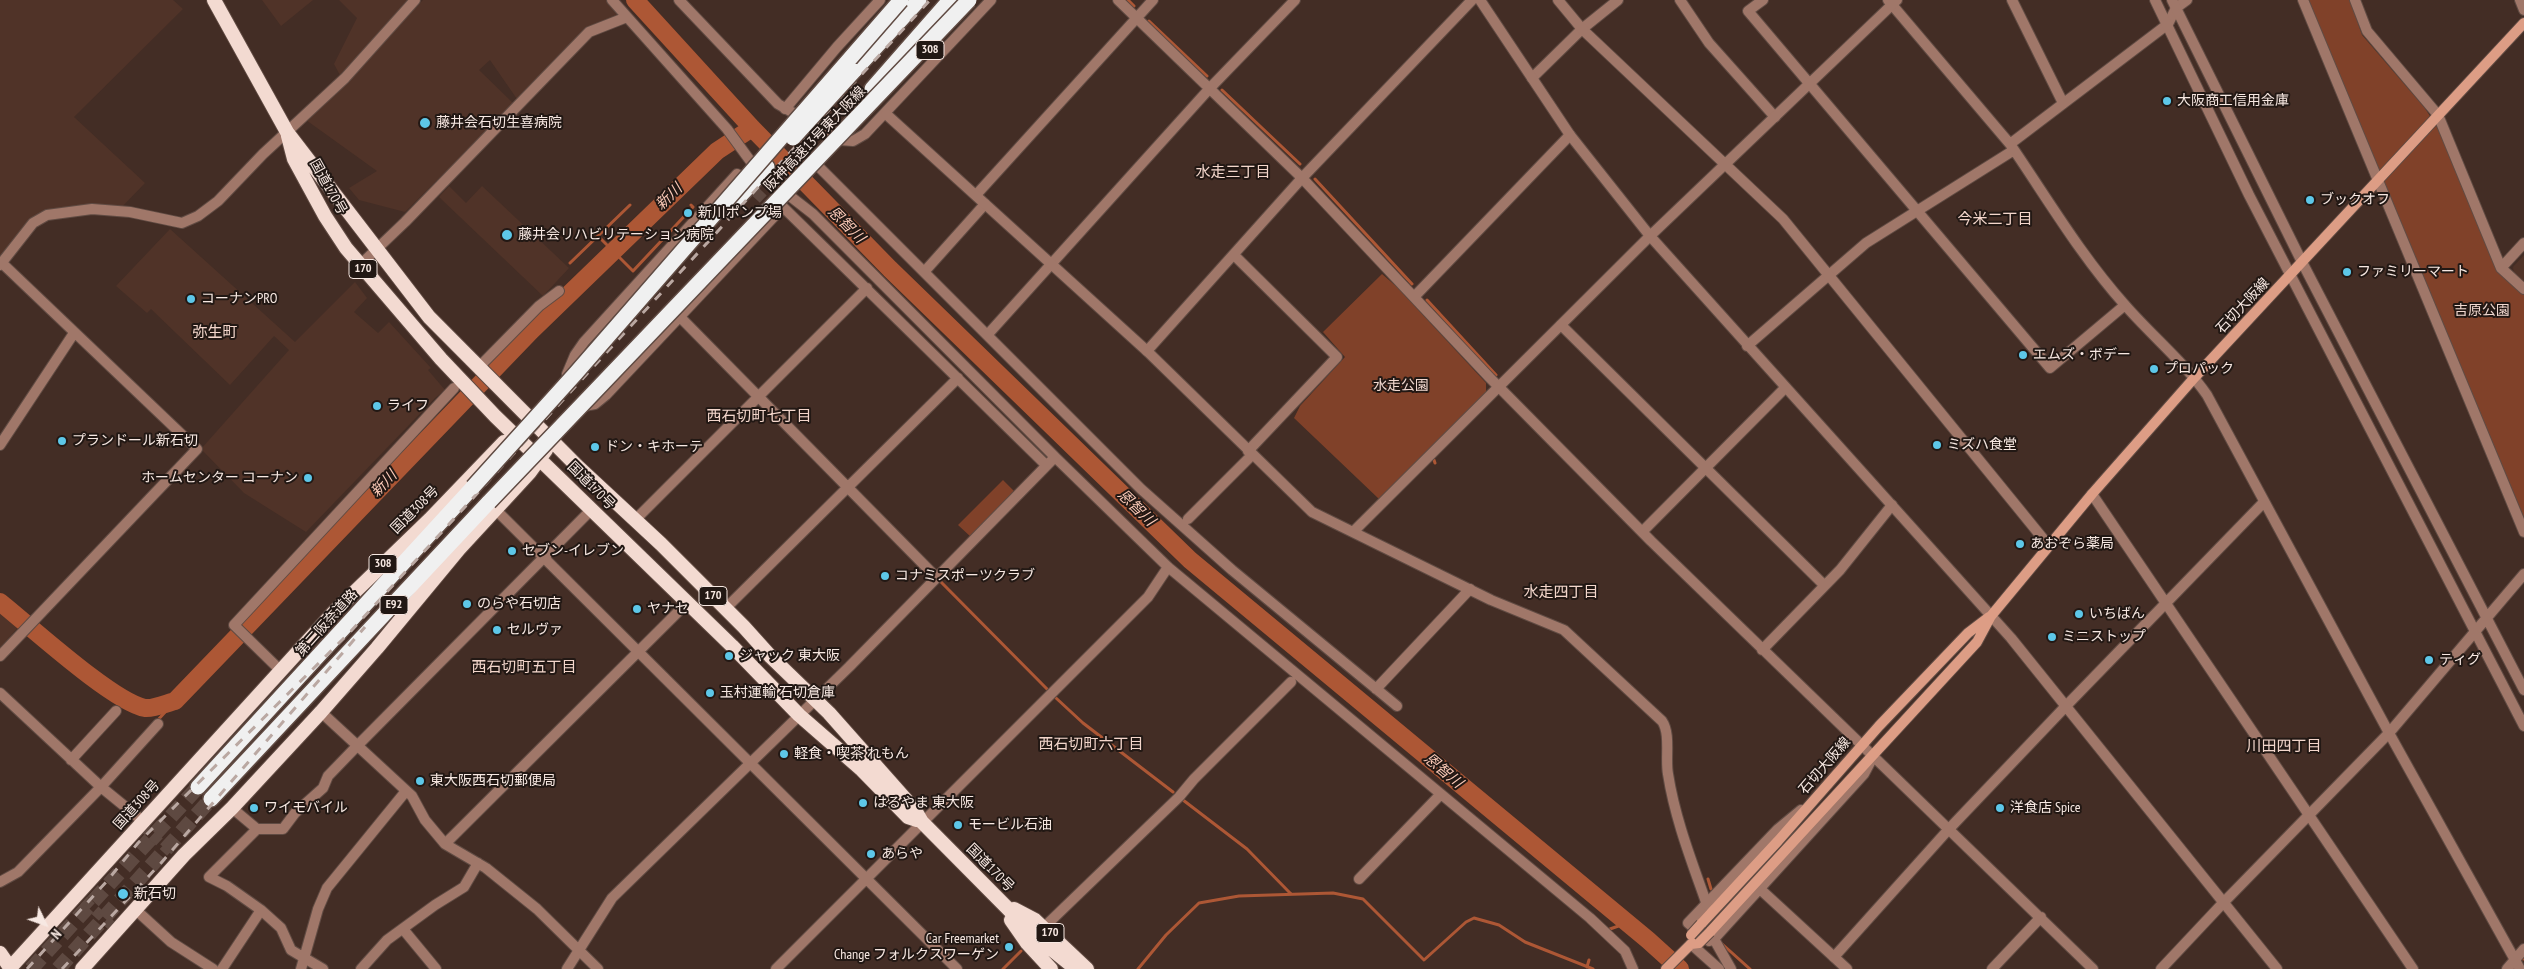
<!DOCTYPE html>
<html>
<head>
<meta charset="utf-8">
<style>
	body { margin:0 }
	#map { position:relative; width:2524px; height:969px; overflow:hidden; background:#432d25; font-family:"PT Sans Narrow",sans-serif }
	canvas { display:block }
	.north { position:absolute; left:20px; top:899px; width:50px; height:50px; -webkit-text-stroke:4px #221814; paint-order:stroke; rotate:132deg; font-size:14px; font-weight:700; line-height:20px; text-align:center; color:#f7e8e2 }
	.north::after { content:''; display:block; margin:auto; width:18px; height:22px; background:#f7e8e2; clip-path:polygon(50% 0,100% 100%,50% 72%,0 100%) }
</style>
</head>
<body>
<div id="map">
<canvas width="2524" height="969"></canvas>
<div class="north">N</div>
</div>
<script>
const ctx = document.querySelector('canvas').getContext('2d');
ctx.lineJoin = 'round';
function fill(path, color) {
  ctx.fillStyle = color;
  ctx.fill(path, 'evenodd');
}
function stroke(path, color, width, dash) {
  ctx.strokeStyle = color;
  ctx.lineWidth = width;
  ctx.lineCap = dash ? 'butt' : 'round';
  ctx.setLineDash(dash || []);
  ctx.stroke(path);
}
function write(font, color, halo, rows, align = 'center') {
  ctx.font = font + ' "PT Sans Narrow","Noto Sans JP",sans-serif';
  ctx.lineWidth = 4;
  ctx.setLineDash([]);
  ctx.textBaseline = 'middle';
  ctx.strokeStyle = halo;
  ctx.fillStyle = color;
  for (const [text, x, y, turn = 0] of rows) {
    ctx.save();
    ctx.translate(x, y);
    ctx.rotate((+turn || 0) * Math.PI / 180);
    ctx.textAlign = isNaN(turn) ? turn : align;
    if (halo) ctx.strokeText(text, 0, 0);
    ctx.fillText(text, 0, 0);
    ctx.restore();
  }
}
const built = new Path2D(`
	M 0,0 L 173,0 L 183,9 L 74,117 L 145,183 L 118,211 L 47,215 L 0,265 Z
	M 262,0 L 313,0 L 281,26 Z
	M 339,0 L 415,0 L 341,77 L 334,64 L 357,18 Z
	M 423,0 L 612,0 L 627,17 L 589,32 L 569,45 L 517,99 L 490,60 L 479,70 L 514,104 L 405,212 L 359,200 L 349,188 L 377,171 L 306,120 Z
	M 449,186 L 466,203 L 482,186 L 569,268 L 543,296 L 439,197 Z
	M 170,229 L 295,342 L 355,282 L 367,298 L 354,312 L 378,333 L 389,322 L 431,368 L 428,370 L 445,390 L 435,398 L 306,532 L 244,493 L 201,449 L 289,350 L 274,336 L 230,385 L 151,309 L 147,313 L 116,286 Z
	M 2524,255 L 2524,283 L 2514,274 L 2513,267 Z
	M 0,609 L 19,626 L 0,648 Z`);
const green = new Path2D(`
	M 2308,0 L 2350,0 L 2362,35 L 2424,107 L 2442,134 L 2497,269 L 2524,294 L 2524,518 Z
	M 1382,274 L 1397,287 L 1486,383 L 1486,392 L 1379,499 L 1294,418 L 1300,406 L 1345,357 L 1323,332 Z
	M 1003,480 L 1015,492 L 971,537 L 958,525 Z`);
const stream = new Path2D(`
	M 1128,0 L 1134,6
	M 1149,21 L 1207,76
	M 1222,90 L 1300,164
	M 1315,179 L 1412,284
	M 676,191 L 679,194
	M 598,236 L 633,271 L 693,207 L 691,205
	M 570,263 L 630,205
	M 1427,300 L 1496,375
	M 1434,460 L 1435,463
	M 941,582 L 1047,689
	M 1056,698 L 1083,723 L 1173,792
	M 157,721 L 175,701
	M 1183,800 L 1247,849 L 1291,894
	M 1708,879 L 1711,889
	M 1610,929 L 1627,923
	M 1721,943 L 1750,969
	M 2523,959 L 2524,957
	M 1587,967 L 1589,960
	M 1003,969 L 1021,951
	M 1138,969 L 1166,935 L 1199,903 L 1239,896 L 1333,893 L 1363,899 L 1424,960 L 1466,922 L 1474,918 L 1499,925 L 1525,942 L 1593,969`);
const river = new Path2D(`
	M 635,0 L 752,128 L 890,269 L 1190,560 L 1648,940 L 1680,969
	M 0,602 C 30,626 113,702 145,708 C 154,709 167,703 175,701 L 531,331 L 717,151 L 752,128`);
const minorTunnel = new Path2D(`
	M 745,182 L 776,211
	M 141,825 L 179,860
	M 84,900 L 113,927`);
const motorwayTunnel = new Path2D(`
	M 31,969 L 198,787
	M 58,969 L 211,799`);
const minor = new Path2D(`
	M 612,0 L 727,129 L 754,166
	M 679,0 L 778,104 L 840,140 L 853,141 L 865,134 L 991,0
	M 1118,0 L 1302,178 L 1490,378 L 1651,541 L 2093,969
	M 1680,0 L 1709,43 L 1775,117
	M 1763,0 L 1748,11 L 2050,368 L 2125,305
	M 1888,0 L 2010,144
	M 2012,0 L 2063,103
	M 2187,0 L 2176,8 L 2168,24 L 2010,144 C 2047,198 2081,256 2125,305 C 2152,336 2184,362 2207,395 L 2389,733 L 2520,969
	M 2303,0 L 2524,532
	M 2355,0 L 2367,31 L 2438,115 L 2501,268
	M 2520,0 L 2524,10
	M 1532,78 L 1582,29 L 1618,0
	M 785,109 L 837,47 L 880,0
	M 815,163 L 1141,489 L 1232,570 L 1397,706
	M 786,193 L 813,214 L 1055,457
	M 976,195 L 1153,0
	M 2524,243 L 2501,268 L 2524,289
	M 1234,255 L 1337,357 L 1248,451
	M 0,265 L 33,223 L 47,215 L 92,209 L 130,212 L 182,223 L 198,216 L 218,201 L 263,154 L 345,78 L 415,0
	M 360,265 L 405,222 L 589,32 L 627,17
	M 925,271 L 985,204
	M 1414,297 L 1570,135
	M 680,317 L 937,578
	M 1561,325 L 1824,585
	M 990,332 L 1210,88 L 1295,0
	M 1747,346 L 1866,243 L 2014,150
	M 1147,351 L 1302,178 L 1472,0
	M 479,367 L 539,306 L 559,291
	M 567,374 L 575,355 L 584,342 L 737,174 L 738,176
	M 584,406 L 595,404 L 606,395 L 783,207 L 1046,465
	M 0,445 L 74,333
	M 2092,494 L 2413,969
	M 495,509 L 957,969
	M 1188,519 L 1252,455
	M 635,520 L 867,288
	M 1642,532 L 1785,388
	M 726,608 L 958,378
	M 1762,650 L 1840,570 L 1892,505
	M 0,656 L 197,449 L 2,263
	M 280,670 L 234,625 L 454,388
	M 1376,689 L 1470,589
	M 0,693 L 101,787 L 144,822
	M 2065,707 L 2264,502
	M 321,712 L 412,796 L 425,820 L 445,844 L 486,868 L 537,909 L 598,969
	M 71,760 L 116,711
	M 232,808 L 257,829 L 283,829 L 295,813 L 323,788 L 328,776 L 357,746 L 591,510
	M 1801,810 L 1778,829 L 1688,923 L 1709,941 L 1714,939 L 1864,774 L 1873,757
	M 257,829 L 209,877 L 227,886 L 261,910 L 281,928 L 291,950 L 323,969
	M 445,844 L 688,602
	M 1359,879 L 1441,794
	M 0,882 L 18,872 L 101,787 L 158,724
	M 1760,889 L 1847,969
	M 136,910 L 171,942 L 213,969
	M 403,929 L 436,969
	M 1038,933 L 1179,797 L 1194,779 L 1291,682
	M 1714,939 L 1731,969
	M 1691,944 L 1719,969
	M 222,969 L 261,910
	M 301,969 L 318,909 L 327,888 L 406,791
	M 361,969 L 387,940 L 435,905 L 464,887 L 478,863
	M 567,969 L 612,898 L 849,667 L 1055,457 L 1168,567 L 1590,918 L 1625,951 L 1633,969
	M 776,969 L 1148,597 L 1168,567
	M 1992,969 L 2041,917
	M 2161,969 L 2223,903
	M 2507,969 L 2524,949`);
const tertiary = new Path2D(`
	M 1480,0 L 1570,135 L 1650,236 L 2011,638 L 2277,969
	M 1558,0 L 1582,29 L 1783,219 L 2049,546
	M 2155,0 L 2249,195 L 2524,726
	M 2172,0 L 2302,262 L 2524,690
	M 886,114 L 1147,351 L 1312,512 L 1491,600 L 1564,630 L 1662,721 C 1671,734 1665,759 1668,774 C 1675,819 1692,862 1707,905
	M 1353,532 L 1650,236 L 1897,0
	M 2223,903 L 2389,733 L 2524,574
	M 1834,957 L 1948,830 L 2065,707`);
const secondary = new Path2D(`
	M 1701,924 L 1778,841 L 1879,726 L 1968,633 L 1989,617
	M 1710,932 L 1977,642 L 1991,616 L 2092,494 L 2195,377 L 2524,23
	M 1666,969 L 1691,944 L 1699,943`);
const trunk = new Path2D(`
	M 214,0 L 287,132 L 429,317 L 577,466 L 661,544 L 744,627 L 771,657 L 829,713 L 915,810 L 922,822 L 1035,936 L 1076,969
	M 288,136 L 294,159 L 325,216 L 346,248 L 441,359 L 495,416 L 732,646 L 799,715 L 862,770 L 908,817 L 917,820
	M 1014,909 L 1035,920 L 1087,969
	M 1011,920 L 1027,943 L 1051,969
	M 0,953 L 11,969
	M 10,968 L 336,610 L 430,519 L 504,442
	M 82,969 L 184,855 L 232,808 L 321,712 L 377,648 L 459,549 L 530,472 L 546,450`);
const motorway = new Path2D(`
	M 854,71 L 919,0
	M 872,89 L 950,0
	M 727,210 L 767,167
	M 198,787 L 473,487
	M 211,799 L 489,502`);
const rail = new Path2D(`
	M 27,969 L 107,881 L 138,843 L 351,631 L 930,0
	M 62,969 L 161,863 L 365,627`);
const secondaryBridge = new Path2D(`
	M 1691,935 L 1701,924
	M 1699,943 L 1710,932`);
const motorwayBridge = new Path2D(`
	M 793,138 L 854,71
	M 473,487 L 576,373 L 901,0
	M 489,502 L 969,0`);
const markers = [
	[2167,101,5,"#5dc7e8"],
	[425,123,6,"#5dc7e8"],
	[2310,200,5,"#5dc7e8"],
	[688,213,5,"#5dc7e8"],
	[507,235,6,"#5dc7e8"],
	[2347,272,5,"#5dc7e8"],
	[191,299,5,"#5dc7e8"],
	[2023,355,5,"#5dc7e8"],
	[2154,369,5,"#5dc7e8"],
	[377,406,5,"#5dc7e8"],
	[62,441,5,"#5dc7e8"],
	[1937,445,5,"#5dc7e8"],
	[595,447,5,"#5dc7e8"],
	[308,478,5,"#5dc7e8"],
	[2020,544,5,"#5dc7e8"],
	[512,551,5,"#5dc7e8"],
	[885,576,5,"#5dc7e8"],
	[467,604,5,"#5dc7e8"],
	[637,609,5,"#5dc7e8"],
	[2079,614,5,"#5dc7e8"],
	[497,630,5,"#5dc7e8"],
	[2052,637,5,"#5dc7e8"],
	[729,656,5,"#5dc7e8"],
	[2429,660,5,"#5dc7e8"],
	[710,693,5,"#5dc7e8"],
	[784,754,5,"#5dc7e8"],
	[420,781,5,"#5dc7e8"],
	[863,803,5,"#5dc7e8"],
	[254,808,5,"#5dc7e8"],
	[2000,808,5,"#5dc7e8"],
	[958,825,5,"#5dc7e8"],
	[871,854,5,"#5dc7e8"],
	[123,894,6,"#5dc7e8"],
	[1009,947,5,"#5dc7e8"]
];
const shields = [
	[930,50,28],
	[363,269,28],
	[383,564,28],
	[713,596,28],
	[394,605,28],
	[1050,933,28]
];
const shieldNames = [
	["308",930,50],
	["170",363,269],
	["308",383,564],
	["170",713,596],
	["E92",394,605],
	["170",1050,933]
];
const poiNames = [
	["大阪商工信用金庫",2177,101],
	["藤井会石切生喜病院",436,123],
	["ブックオフ",2320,200],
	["新川ポンプ場",698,213],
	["藤井会リハビリテーション病院",518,235],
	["ファミリーマート",2357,272],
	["コーナンPRO",201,299],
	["エムズ・ボデー",2033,355],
	["プロパック",2164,369],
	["ライフ",387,406],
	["プランドール新石切",72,441],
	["ミズハ食堂",1947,445],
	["ドン・キホーテ",605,447],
	["ホームセンター コーナン",298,478,"right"],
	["あおぞら薬局",2030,544],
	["セブン-イレブン",522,551],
	["コナミスポーツクラブ",895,576],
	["のらや石切店",477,604],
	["ヤナセ",647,609],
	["いちばん",2089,614],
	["セルヴァ",507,630],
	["ミニストップ",2062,637],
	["ジャック 東大阪",739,656],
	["ティグ",2439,660],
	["玉村運輸 石切倉庫",720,693],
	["軽食・喫茶 れもん",794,754],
	["東大阪西石切郵便局",430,781],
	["はるやま 東大阪",873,803],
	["ワイモバイル",264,808],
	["洋食店 Spice",2010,808],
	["モービル石油",968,825],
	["あらや",881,854],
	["新石切",134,894],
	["Car Freemarket",999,939,"right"],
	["Change フォルクスワーゲン",999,955,"right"]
];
const streetNames = [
	["阪神高速13号東大阪線",815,139,-46],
	["国道170号",328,187,61],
	["石切大阪線",2243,306,-47],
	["国道170号",591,486,45],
	["国道308号",415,510,-45],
	["第二阪奈道路",327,623,-48],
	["石切大阪線",1825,766,-49],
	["国道308号",137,805,-48],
	["国道170号",990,868,45]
];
const parkNames = [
	["吉原公園",2482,311],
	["水走公園",1401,386]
];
const neighbourhoodNames = [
	["水走三丁目",1233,173],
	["今米二丁目",1995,220],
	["弥生町",215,333],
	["西石切町七丁目",759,417],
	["水走四丁目",1561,593],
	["西石切町五丁目",524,668],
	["西石切町六丁目",1091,745],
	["川田四丁目",2284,747]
];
const waterNames = [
	["新川",669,197,-44],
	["恩智川",846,225,45],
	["新川",384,484,-46],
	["恩智川",1136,508,44],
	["恩智川",1443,771,40]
];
fill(built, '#503328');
fill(green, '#804129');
stroke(stream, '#ad5735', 3);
stroke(river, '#ad5735', 18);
stroke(minorTunnel, '#5e4941', 10, [10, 5]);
stroke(motorwayTunnel, '#5e4941', 15, [15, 8]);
stroke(minor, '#604b43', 12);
stroke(tertiary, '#604b43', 12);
stroke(secondary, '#604b43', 12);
stroke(trunk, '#604b43', 16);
stroke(motorway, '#604b43', 18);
stroke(minor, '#a07769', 10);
stroke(tertiary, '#a07769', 10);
stroke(secondary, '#dd9d85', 10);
stroke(trunk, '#f3dad1', 14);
stroke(motorway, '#f0f0f0', 15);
stroke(rail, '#baa8a2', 3, [9, 9]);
stroke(secondaryBridge, '#604b43', 12, []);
stroke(motorwayBridge, '#604b43', 18, []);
stroke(secondaryBridge, '#dd9d85', 10);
stroke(motorwayBridge, '#f0f0f0', 15);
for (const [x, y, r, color] of markers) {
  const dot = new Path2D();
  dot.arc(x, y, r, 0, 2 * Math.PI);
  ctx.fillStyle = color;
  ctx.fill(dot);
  stroke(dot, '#221814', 2);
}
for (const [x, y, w] of shields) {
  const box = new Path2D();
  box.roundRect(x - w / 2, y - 9.5, w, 19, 4);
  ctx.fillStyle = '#221814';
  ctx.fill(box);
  stroke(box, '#f7e8e2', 1);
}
write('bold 12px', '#f7e8e2', null, shieldNames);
write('14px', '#f7e8e2', '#221814', poiNames, 'left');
write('14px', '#f7e8e2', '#221814', streetNames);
write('14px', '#f1d8cf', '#221814', parkNames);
write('15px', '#f3d6cb', '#221814', neighbourhoodNames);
write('italic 15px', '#f9c8b6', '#221814', waterNames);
</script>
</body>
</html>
